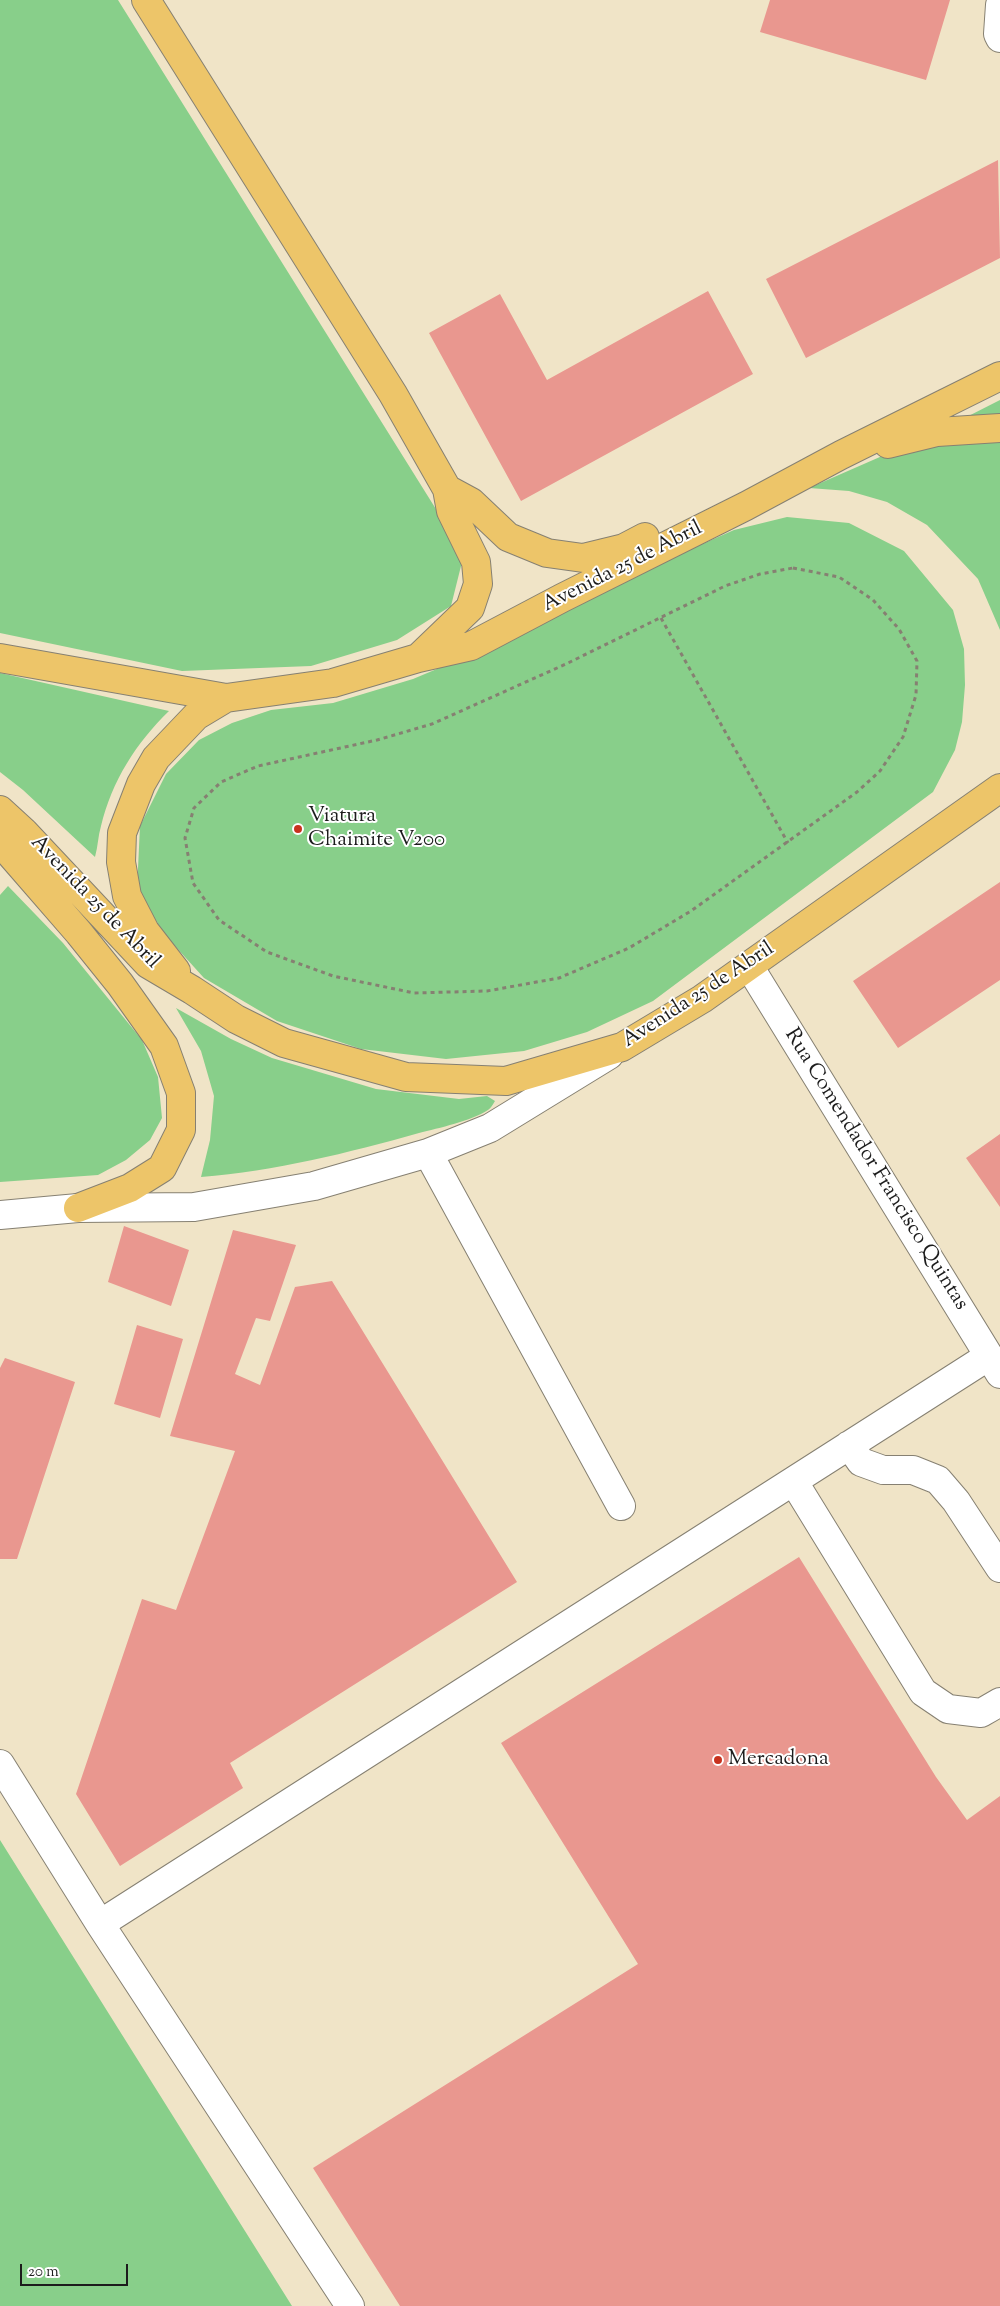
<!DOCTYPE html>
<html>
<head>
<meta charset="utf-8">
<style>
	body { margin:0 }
	#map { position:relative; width:1000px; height:2306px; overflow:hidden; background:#f0e4c7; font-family:"Sorts Mill Goudy",serif }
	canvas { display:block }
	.scale { position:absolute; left:20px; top:2264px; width:108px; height:22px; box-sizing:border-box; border:2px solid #1c1c1c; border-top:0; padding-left:6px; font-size:15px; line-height:18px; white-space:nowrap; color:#1c1c1c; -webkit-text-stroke:4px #fff; paint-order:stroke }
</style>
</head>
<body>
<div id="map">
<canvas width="1000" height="2306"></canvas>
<div class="scale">20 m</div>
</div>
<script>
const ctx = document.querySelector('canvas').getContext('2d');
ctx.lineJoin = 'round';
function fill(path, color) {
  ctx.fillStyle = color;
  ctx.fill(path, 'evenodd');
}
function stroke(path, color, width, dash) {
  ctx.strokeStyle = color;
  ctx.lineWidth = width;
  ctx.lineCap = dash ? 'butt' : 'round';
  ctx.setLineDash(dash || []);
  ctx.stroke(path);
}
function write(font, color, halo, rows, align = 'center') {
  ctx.font = font + ' "Sorts Mill Goudy",serif';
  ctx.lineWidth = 4;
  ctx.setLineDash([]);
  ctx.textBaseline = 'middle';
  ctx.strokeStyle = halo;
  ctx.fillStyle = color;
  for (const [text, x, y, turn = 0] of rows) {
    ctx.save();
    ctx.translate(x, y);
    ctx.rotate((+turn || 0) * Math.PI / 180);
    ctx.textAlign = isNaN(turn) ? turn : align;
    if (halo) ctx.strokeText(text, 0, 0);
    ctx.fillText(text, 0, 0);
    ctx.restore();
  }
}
const green = new Path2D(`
	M 0,0 L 118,0 L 464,554 L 451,606 L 397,640 L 311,666 L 182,671 L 0,633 Z
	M 1000,400 L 1000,630 L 978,579 L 927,525 L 887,502 L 849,491 L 809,488 L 937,432 Z
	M 787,517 L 849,523 L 904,551 L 953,610 L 964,649 L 965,685 L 962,722 L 955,750 L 933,792 L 653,1001 L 587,1032 L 524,1051 L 446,1059 L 361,1049 L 277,1021 L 204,978 L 165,935 L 137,890 L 140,826 L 166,774 L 199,740 L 232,723 L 271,710 L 333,703 L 413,679 L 494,645 L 691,549 L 734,530 Z
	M 0,673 L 169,711 C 136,743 112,781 101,826 C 98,836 98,846 95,857 L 23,790 L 0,772 Z
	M 8,886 L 63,943 L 142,1040 L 158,1077 L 162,1118 L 150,1140 L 126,1160 L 98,1175 L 0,1182 L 0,895 Z
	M 176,1008 L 231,1039 L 272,1058 L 376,1089 L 459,1099 L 487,1096 L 495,1101 C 493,1104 491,1108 488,1110 C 471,1121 439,1128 419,1133 C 348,1153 275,1171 201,1177 L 210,1140 L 214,1096 L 201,1051 Z
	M 0,1840 L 292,2306 L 0,2306 Z`);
const building = new Path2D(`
	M 770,0 L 950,0 L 926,80 L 760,32 Z
	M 998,160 L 1000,258 L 806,358 L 766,279 Z
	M 708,291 L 753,374 L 521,501 L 429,333 L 500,294 L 547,380 Z
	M 1000,882 L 1000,980 L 898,1048 L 853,981 Z
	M 1000,1134 L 1000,1207 L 966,1158 Z
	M 124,1226 L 189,1250 L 171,1306 L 108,1282 Z
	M 233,1230 L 296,1245 L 270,1321 L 256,1318 L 235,1374 L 260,1385 L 295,1287 L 332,1281 L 517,1582 L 230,1763 L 243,1788 L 120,1866 L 76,1794 L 142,1599 L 176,1610 L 235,1451 L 170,1436 Z
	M 137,1325 L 183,1339 L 160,1418 L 114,1404 Z
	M 5,1358 L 75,1382 L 17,1559 L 0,1559 L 0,1368 Z
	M 799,1557 L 936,1777 L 967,1820 L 1000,1796 L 1000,2306 L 400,2306 L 313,2168 L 638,1964 L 501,1743 Z`);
const path = new Path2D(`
	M 793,568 L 839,577 L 873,600 L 899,629 L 917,661 L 916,695 L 903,737 L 880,771 L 857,792 L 691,911 L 629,948 L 559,978 L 487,991 L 414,993 L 333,976 L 267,952 L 219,920 L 193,883 L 185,838 L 194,808 L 221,782 L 258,766 L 377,740 L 432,724 L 566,664 L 725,586 L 760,574 Z
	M 661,618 L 788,843`);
const minor = new Path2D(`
	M 1000,5 L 998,34 L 1000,38
	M 749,966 L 1000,1374
	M 428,1153 L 621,1506
	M 0,1215 L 78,1208 L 194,1207 L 314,1186 L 428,1153 L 490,1128 L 609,1055
	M 849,1445 L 861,1462 L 883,1470 L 913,1470 L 938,1480 L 956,1501 L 1000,1568
	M 794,1482 L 923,1692 L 948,1709 L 981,1713 L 1000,1702
	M 0,1764 L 100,1924
	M 350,2306 L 100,1924 L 989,1356`);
const major = new Path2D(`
	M 146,0 L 393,394 L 447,489 L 451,511 L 476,562 L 478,584 L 470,608 L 418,658
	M 888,444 L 937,432 L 1000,428
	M 447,489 L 471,502 L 508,537 L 547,553 L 583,558 L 624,548 L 645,537
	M 0,658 L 226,698 L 333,683 L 418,658 L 471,646 L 562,598 L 746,506 L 841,455 L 1000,376
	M 0,810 L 24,832 L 148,964 L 192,990 L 236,1019 L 284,1043 L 406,1077 L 506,1081 L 622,1047 L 702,999 L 1000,788
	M 0,842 L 79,933 L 120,984 L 164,1046 L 181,1093 L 181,1130 L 162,1168 L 130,1188 L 78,1208
	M 176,971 L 145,931 L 127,896 L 121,862 L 122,833 L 141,784 L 156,758 L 196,716 L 226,698`);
const markers = [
	[298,829,5,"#c8321e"],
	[718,1760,5,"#c8321e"]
];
const streetNames = [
	["Avenida 25 de Abril",623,568,-27],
	["Avenida 25 de Abril",94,903,46],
	["Avenida 25 de Abril",699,996,-33],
	["Rua Comendador Francisco Quintas",875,1170,58]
];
const poiNames = [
	["Viatura",308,817],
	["Chaimite V200",308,841],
	["Mercadona",728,1760]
];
fill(green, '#88cf8a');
fill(building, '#e9978f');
stroke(minor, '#868072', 30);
stroke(major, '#868072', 30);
stroke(path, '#868072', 3, [4, 4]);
stroke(minor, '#fff', 28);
stroke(major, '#edc569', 28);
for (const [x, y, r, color] of markers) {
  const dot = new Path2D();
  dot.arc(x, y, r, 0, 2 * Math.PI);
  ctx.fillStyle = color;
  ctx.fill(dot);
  stroke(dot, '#fff', 2);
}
write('21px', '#1c1c1c', '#fff', streetNames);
write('21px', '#1c1c1c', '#fff', poiNames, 'left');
</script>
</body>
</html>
